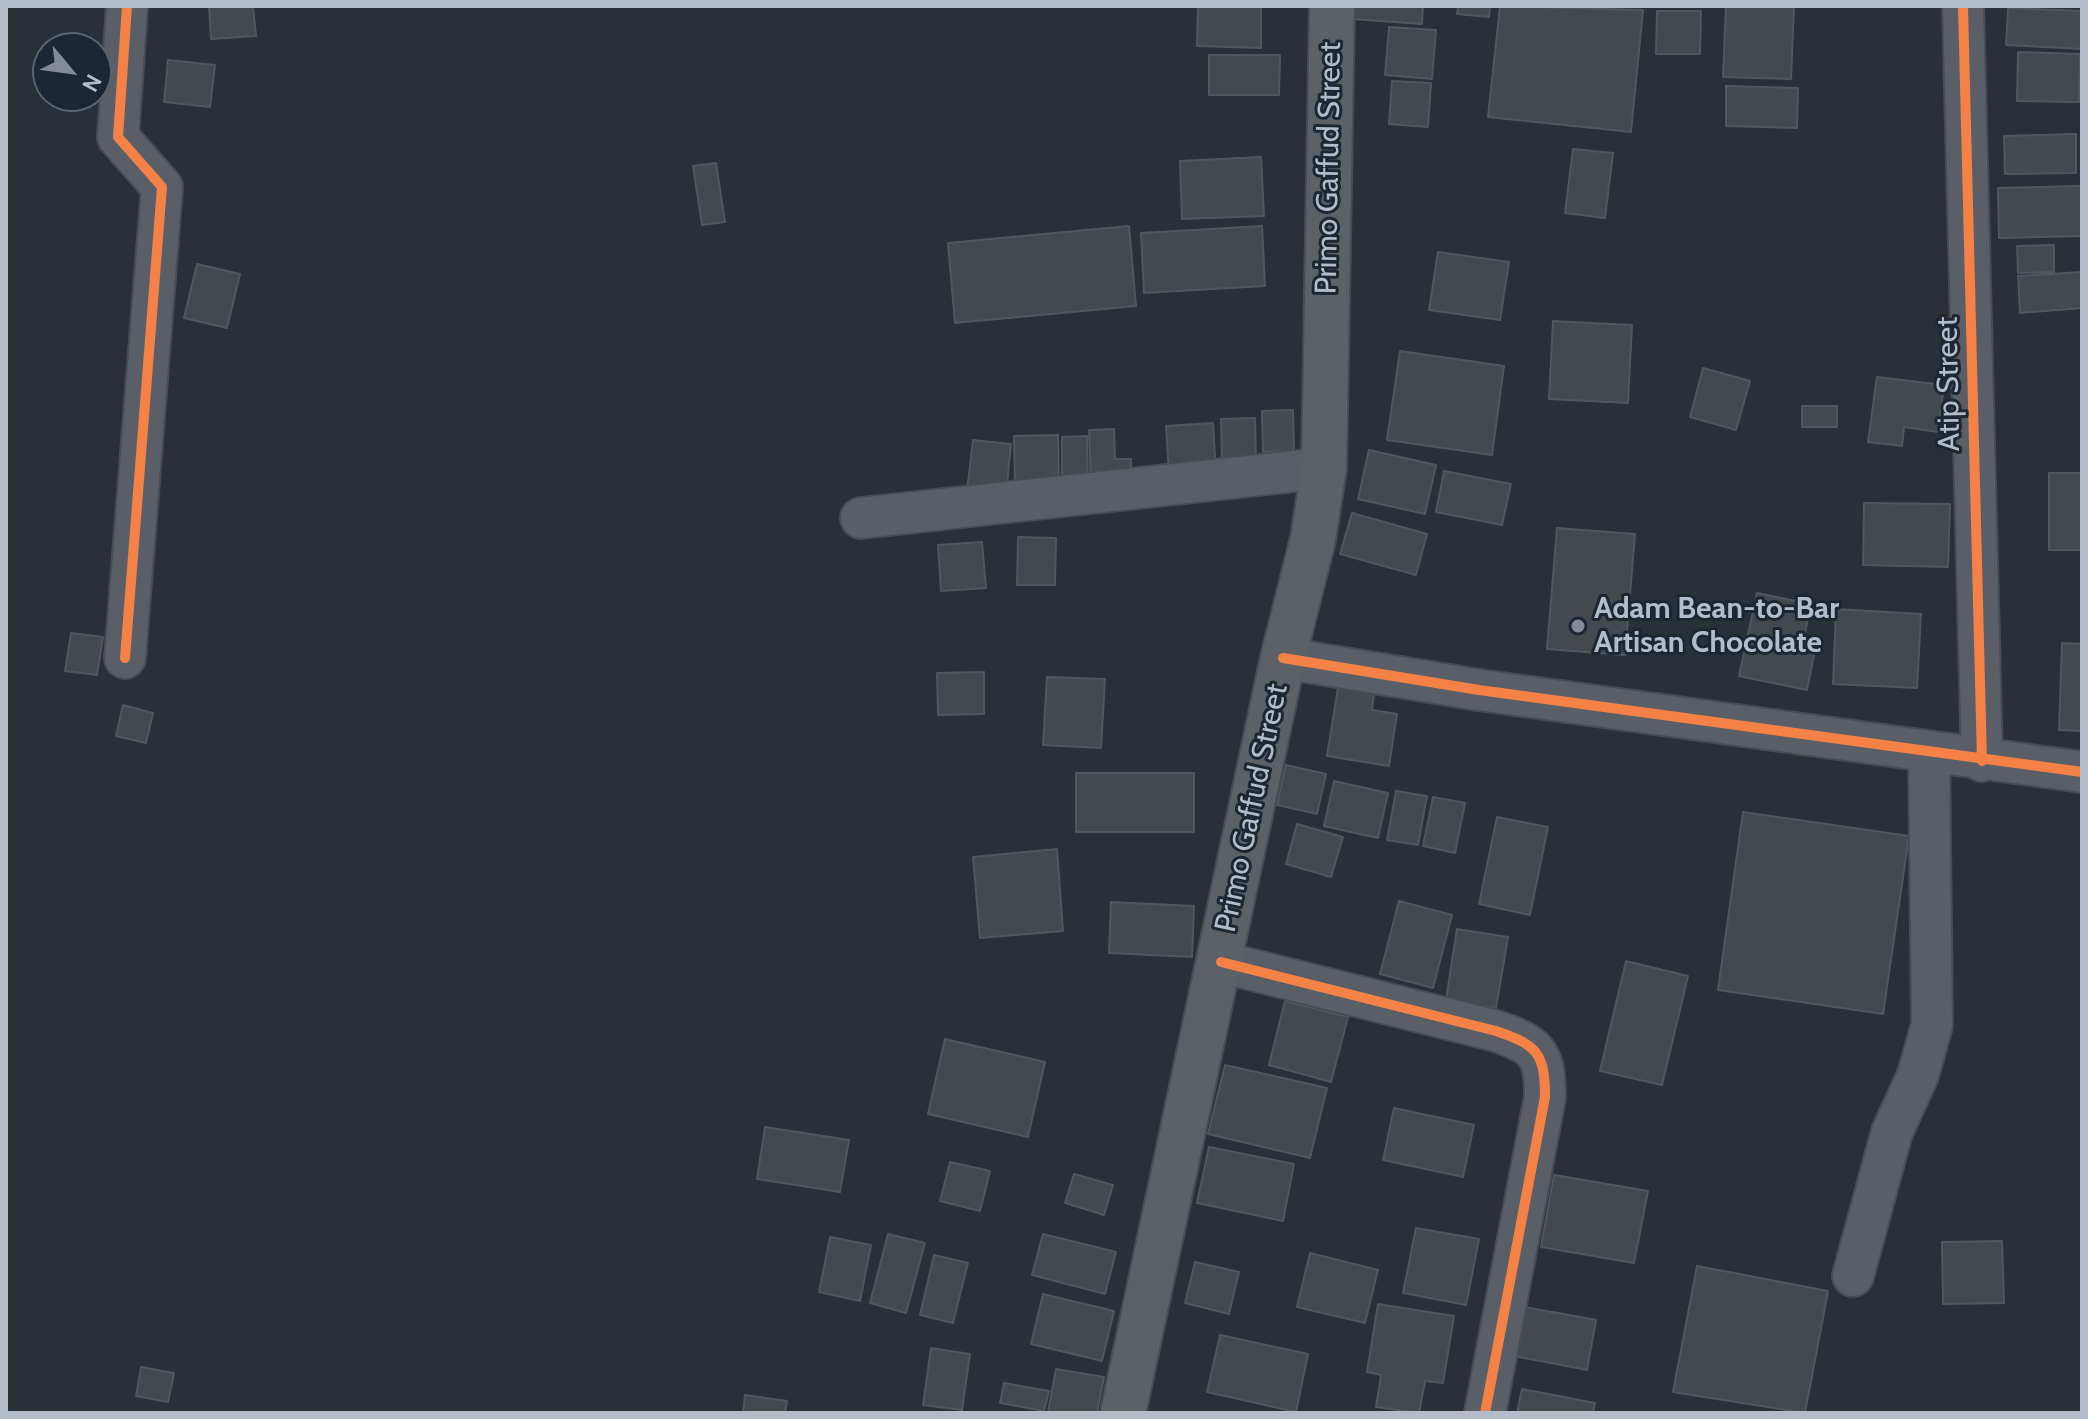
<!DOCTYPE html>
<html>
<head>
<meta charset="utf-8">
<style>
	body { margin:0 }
	#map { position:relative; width:2088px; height:1419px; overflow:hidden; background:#2a3038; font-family:Cabin,sans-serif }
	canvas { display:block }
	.frame { position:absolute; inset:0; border:8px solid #b4bcc9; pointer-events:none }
	.north { position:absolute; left:32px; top:32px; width:80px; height:80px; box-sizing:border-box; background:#1d2633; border:2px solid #59626f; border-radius:50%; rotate:119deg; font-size:22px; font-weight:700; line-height:32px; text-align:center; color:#b4bcc9 }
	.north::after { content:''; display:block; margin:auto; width:28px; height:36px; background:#848b96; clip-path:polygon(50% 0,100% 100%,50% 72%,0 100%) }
</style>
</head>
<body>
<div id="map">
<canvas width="2088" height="1419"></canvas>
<div class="frame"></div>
<div class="north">N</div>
</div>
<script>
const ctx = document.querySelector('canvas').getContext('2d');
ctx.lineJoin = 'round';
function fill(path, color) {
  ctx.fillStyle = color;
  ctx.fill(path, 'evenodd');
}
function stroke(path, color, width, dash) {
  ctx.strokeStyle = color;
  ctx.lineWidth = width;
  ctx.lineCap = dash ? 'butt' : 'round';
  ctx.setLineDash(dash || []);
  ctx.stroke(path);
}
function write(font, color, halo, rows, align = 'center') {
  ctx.font = font + ' Cabin,sans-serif';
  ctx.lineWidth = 6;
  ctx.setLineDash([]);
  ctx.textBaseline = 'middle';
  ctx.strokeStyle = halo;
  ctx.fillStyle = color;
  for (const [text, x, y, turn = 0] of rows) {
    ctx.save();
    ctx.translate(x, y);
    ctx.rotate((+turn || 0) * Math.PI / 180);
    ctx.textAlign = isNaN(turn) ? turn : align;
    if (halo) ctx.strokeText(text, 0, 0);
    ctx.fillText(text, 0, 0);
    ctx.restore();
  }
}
const building = new Path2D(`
	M 209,6 L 253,6 L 256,36 L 211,39 Z
	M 1198,6 L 1261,6 L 1261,48 L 1197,46 Z
	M 1353,6 L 1423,6 L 1422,24 L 1352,19 Z
	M 1458,6 L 1490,6 L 1489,17 L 1457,14 Z
	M 1500,6 L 1643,10 L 1631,132 L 1488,117 Z
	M 1726,6 L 1794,7 L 1791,79 L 1723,77 Z
	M 2008,8 L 2082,11 L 2082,49 L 2006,45 Z
	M 1657,11 L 1701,11 L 1700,54 L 1656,54 Z
	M 1389,27 L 1436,30 L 1432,79 L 1385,75 Z
	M 2018,52 L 2080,54 L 2079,102 L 2017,101 Z
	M 1209,55 L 1280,55 L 1279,95 L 1209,95 Z
	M 168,60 L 215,65 L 210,107 L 164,102 Z
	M 1392,81 L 1431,83 L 1428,127 L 1389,124 Z
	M 1726,86 L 1798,88 L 1797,128 L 1726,126 Z
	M 2076,134 L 2076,173 L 2005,174 L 2004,136 Z
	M 1573,149 L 1613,153 L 1605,218 L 1565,213 Z
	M 1261,157 L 1264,216 L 1182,219 L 1180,161 Z
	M 716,163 L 725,222 L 702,225 L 693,166 Z
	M 2082,186 L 2082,236 L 1999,238 L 1998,188 Z
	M 1129,226 L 1136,306 L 955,323 L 948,243 Z
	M 1262,226 L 1265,286 L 1144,293 L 1141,233 Z
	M 2054,245 L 2054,272 L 2018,273 L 2017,246 Z
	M 1438,252 L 1509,262 L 1500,320 L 1429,310 Z
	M 197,264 L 240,274 L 227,328 L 184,318 Z
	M 2082,272 L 2082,308 L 2020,313 L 2018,276 Z
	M 1553,321 L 1632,325 L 1628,403 L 1549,399 Z
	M 1400,351 L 1504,366 L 1492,455 L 1387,440 Z
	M 1703,368 L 1750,381 L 1736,430 L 1690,417 Z
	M 1877,377 L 1944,385 L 1938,432 L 1904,427 L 1902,446 L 1868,442 Z
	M 1802,406 L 1837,406 L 1837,427 L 1802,427 Z
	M 1293,410 L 1294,451 L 1263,452 L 1262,411 Z
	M 1255,418 L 1256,462 L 1222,462 L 1221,419 Z
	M 1213,423 L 1216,472 L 1169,474 L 1166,426 Z
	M 1114,429 L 1115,459 L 1131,459 L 1131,481 L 1091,481 L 1089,430 Z
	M 1058,435 L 1059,487 L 1015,488 L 1014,436 Z
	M 1087,436 L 1088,488 L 1062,489 L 1062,437 Z
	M 973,440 L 1011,444 L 1006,495 L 967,491 Z
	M 1369,450 L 1436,465 L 1425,514 L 1358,499 Z
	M 1444,471 L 1511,484 L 1502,525 L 1436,512 Z
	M 2049,473 L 2082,473 L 2082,550 L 2049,550 Z
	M 1864,503 L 1950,504 L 1948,567 L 1863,565 Z
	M 1352,513 L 1427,534 L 1416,575 L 1340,554 Z
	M 1557,528 L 1635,534 L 1625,655 L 1547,649 Z
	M 1018,537 L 1056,538 L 1055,585 L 1017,585 Z
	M 982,542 L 986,588 L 941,591 L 938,545 Z
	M 1757,593 L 1811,604 L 1802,647 L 1815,650 L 1807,690 L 1739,676 Z
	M 1836,609 L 1921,614 L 1917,688 L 1833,684 Z
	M 71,633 L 103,637 L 97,675 L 65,671 Z
	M 2062,643 L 2082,644 L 2082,731 L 2059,730 Z
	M 984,672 L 984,714 L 938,715 L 937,673 Z
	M 1047,677 L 1105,679 L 1101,748 L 1043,745 Z
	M 1338,688 L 1374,693 L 1372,710 L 1397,714 L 1389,766 L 1327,756 Z
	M 123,705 L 153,713 L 146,743 L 116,736 Z
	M 1286,765 L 1326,774 L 1317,814 L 1277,805 Z
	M 1076,773 L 1194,773 L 1194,832 L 1076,832 Z
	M 1334,781 L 1388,793 L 1378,838 L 1324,826 Z
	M 1396,791 L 1427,796 L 1418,845 L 1387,840 Z
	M 1433,797 L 1465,803 L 1455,853 L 1423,846 Z
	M 1743,812 L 1909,836 L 1883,1014 L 1718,990 Z
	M 1497,817 L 1548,827 L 1530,915 L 1479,904 Z
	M 1297,824 L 1343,837 L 1331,877 L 1286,864 Z
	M 1057,849 L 1063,931 L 980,938 L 973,857 Z
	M 1399,901 L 1452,915 L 1433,988 L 1380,974 Z
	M 1111,902 L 1194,906 L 1192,957 L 1109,953 Z
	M 1457,929 L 1508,937 L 1496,1008 L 1446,1000 Z
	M 1626,961 L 1688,976 L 1662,1085 L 1600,1071 Z
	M 1285,1001 L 1348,1017 L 1331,1082 L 1269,1065 Z
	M 945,1039 L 1045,1062 L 1028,1137 L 928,1114 Z
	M 1225,1065 L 1327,1088 L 1310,1158 L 1208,1134 Z
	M 1394,1108 L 1474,1125 L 1463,1177 L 1383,1160 Z
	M 765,1127 L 849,1140 L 840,1192 L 757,1179 Z
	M 1209,1147 L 1294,1164 L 1283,1221 L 1197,1203 Z
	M 950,1162 L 990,1171 L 980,1211 L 940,1201 Z
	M 1074,1174 L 1113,1185 L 1104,1215 L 1065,1203 Z
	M 1554,1175 L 1648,1191 L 1634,1263 L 1541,1247 Z
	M 1416,1228 L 1479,1239 L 1466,1305 L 1403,1293 Z
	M 888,1234 L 925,1243 L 906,1313 L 870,1303 Z
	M 1043,1234 L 1116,1252 L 1105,1294 L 1032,1275 Z
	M 830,1237 L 871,1245 L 860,1301 L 819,1292 Z
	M 2002,1241 L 2004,1303 L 1943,1304 L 1942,1242 Z
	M 1310,1253 L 1378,1270 L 1365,1323 L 1297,1307 Z
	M 934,1255 L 968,1263 L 953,1323 L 920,1315 Z
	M 1195,1262 L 1239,1272 L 1229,1314 L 1185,1303 Z
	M 1697,1266 L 1828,1291 L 1805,1413 L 1673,1392 Z
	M 1043,1294 L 1114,1311 L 1102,1361 L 1031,1344 Z
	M 1378,1304 L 1454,1316 L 1443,1383 L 1425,1381 L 1419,1413 L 1376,1407 L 1381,1375 L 1367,1372 Z
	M 1519,1306 L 1596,1320 L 1587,1370 L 1509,1355 Z
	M 1220,1335 L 1308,1354 L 1296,1412 L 1207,1392 Z
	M 931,1348 L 970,1354 L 962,1410 L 923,1405 Z
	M 141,1367 L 174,1373 L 168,1402 L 136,1396 Z
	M 1056,1369 L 1104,1377 L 1097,1413 L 1048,1412 Z
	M 1004,1383 L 1049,1391 L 1044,1411 L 1000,1403 Z
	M 1522,1389 L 1595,1403 L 1593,1413 L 1517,1413 Z
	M 745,1395 L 787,1401 L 785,1413 L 743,1413 Z`);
const minor = new Path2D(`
	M 1963,6 L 1982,761
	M 861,518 L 1324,468
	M 125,658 L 162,187 L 118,137 L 127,6
	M 1283,658 L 1479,690 L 2082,772
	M 1221,962 L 1496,1031 C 1537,1045 1545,1053 1545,1097 L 1485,1413
	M 1853,1276 L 1892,1132 L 1918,1075 L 1932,1025 L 1929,752`);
const major = new Path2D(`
	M 1123,1413 L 1283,658 L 1313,539 L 1324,468 L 1332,6`);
const cycleway = new Path2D(`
	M 1963,6 L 1982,761
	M 125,658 L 162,187 L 118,137 L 127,6
	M 1283,658 L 1479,690 L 2082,772
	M 1221,962 L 1496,1031 C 1537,1045 1545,1053 1545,1097 L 1485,1413`);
const markers = [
	[1578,626,8,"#848b96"]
];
const streetNames = [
	["Primo Gaffud Street",1329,168,-89],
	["Atip Street",1949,384,-91],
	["Primo Gaffud Street",1252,808,-78]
];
const poiNames = [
	["Adam Bean-to-Bar",1594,609],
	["Artisan Chocolate",1594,643]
];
fill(building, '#444950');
stroke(building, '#52575f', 2);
stroke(minor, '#484c53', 44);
stroke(major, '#484c55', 48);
stroke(minor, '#5a5e66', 40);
stroke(major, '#5c6168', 44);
stroke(cycleway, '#f48246', 10);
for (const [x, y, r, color] of markers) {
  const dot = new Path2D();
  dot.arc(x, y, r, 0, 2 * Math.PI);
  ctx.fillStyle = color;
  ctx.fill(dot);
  stroke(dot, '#1d2633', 3);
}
write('30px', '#b4bcc9', '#1d2633', streetNames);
write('bold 30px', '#b4bcc9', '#1d2633', poiNames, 'left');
</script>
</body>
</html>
